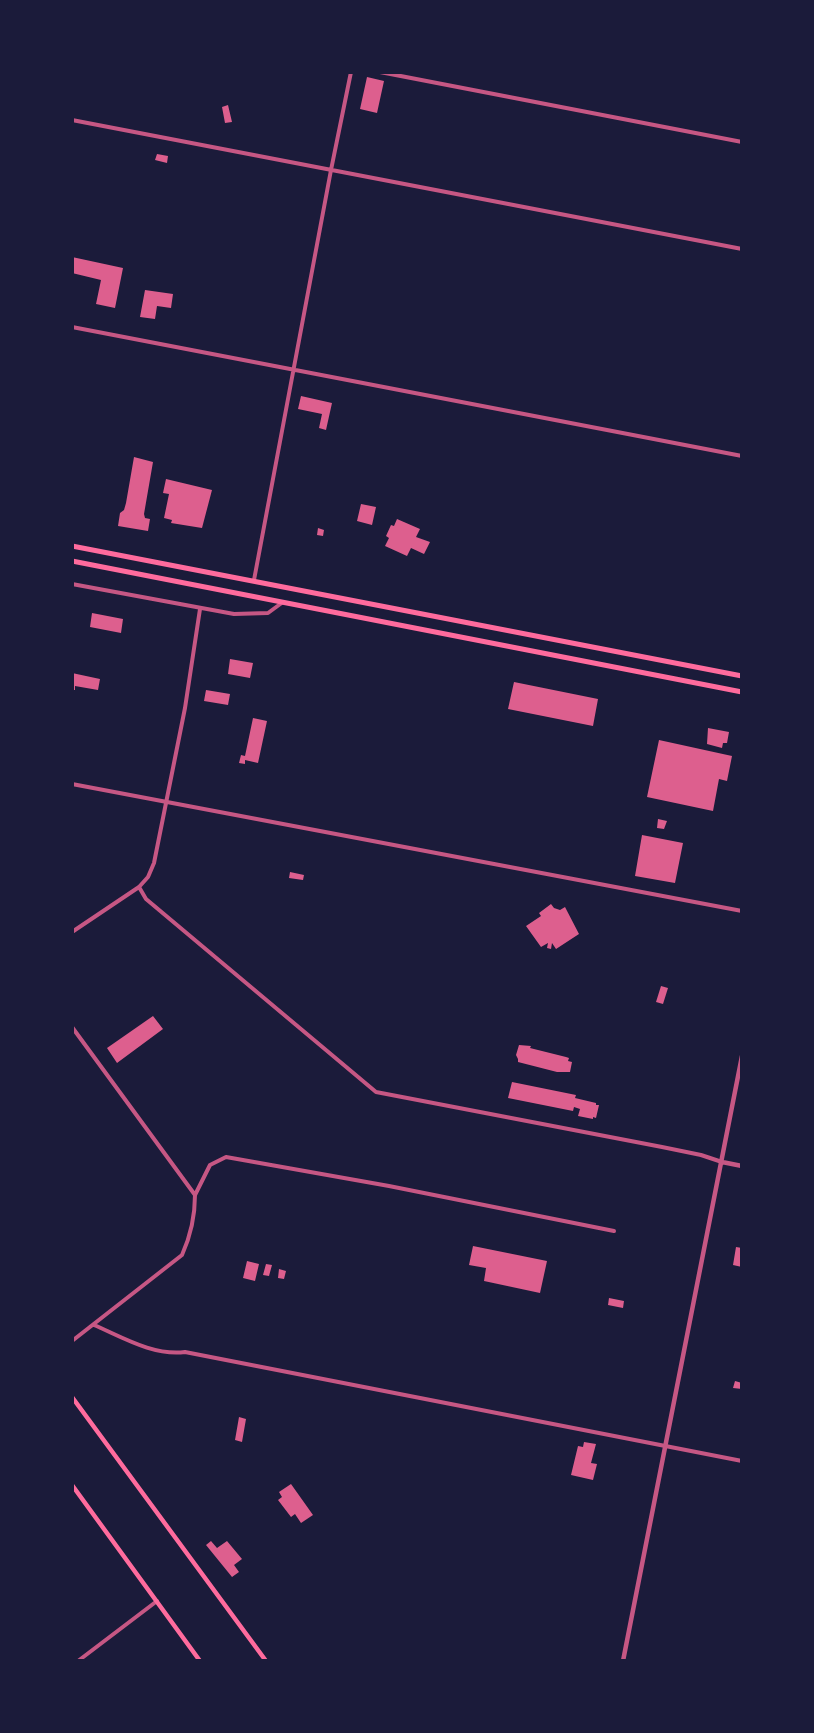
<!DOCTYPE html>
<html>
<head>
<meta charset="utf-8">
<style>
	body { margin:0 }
	#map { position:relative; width:814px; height:1733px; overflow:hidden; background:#1b1b3a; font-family:Overpass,sans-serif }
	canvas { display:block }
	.frame { position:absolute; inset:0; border:74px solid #1b1b3a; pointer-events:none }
</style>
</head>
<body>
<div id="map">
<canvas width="814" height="1733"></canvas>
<div class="frame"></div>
</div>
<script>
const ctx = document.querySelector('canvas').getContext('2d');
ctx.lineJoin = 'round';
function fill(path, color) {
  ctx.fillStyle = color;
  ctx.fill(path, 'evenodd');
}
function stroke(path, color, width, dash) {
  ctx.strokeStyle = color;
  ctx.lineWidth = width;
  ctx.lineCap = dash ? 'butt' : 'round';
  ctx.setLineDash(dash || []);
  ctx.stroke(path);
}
const building = new Path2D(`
	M 367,77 L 384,81 L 377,113 L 360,109 Z
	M 228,105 L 232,122 L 225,123 L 222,107 Z
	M 157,154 L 168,156 L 167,163 L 155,160 Z
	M 72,257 L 123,268 L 115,308 L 96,304 L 101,280 L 72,273 Z
	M 145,290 L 173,294 L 171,308 L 157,306 L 155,319 L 140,317 Z
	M 301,396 L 332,403 L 326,430 L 319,428 L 322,414 L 298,409 Z
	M 134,457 L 153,462 L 144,514 L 145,518 L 150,519 L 148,531 L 118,526 L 120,513 L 124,510 L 126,503 Z
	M 166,479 L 212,490 L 202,528 L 171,523 L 172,520 L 164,518 L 169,494 L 163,493 Z
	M 361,504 L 376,507 L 372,525 L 357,521 Z
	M 397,519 L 420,529 L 416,537 L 430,542 L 424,554 L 411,548 L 407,556 L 385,546 L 389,538 L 386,536 L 391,525 L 394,526 Z
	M 318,528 L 324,530 L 323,536 L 317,535 Z
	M 92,613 L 123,619 L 121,633 L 90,627 Z
	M 230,659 L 253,663 L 250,678 L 228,674 Z
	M 72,673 L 100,679 L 98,690 L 75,686 L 75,690 L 72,690 Z
	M 514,682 L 598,699 L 593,726 L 508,709 Z
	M 206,690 L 230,694 L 228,705 L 204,701 Z
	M 253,718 L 267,721 L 258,763 L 245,760 L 245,764 L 239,763 L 241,755 L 245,756 Z
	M 708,728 L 729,732 L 727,743 L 723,743 L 722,748 L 707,744 Z
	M 659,740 L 732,756 L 727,781 L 719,779 L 713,811 L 647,797 Z
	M 658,819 L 667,821 L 664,829 L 657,828 Z
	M 642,835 L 683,843 L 675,883 L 635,876 Z
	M 290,872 L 304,875 L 303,880 L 289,878 Z
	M 551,904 L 554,908 L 560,910 L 565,907 L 579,934 L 556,949 L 552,943 L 551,949 L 547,948 L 548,943 L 541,947 L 526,926 L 541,916 L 539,913 Z
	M 661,986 L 668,988 L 663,1004 L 656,1002 Z
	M 153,1016 L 163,1029 L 117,1063 L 107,1048 Z
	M 519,1045 L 531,1046 L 530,1048 L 566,1057 L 569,1058 L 568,1061 L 572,1062 L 570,1072 L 557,1072 L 518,1062 L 518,1059 L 516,1055 Z
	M 512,1082 L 576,1095 L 575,1098 L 596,1103 L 596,1105 L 599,1105 L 596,1118 L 593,1117 L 593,1119 L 578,1116 L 580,1109 L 574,1107 L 573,1111 L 508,1098 Z
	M 473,1246 L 547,1261 L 540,1293 L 484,1281 L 486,1268 L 469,1265 Z
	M 736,1247 L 742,1248 L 742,1267 L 733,1265 Z
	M 247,1261 L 259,1264 L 255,1281 L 243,1278 Z
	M 266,1264 L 272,1265 L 269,1276 L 263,1275 Z
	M 279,1269 L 286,1271 L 284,1279 L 278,1278 Z
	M 609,1298 L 624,1301 L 623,1308 L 608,1305 Z
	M 735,1381 L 742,1383 L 742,1389 L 733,1388 Z
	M 239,1417 L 246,1419 L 242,1442 L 235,1440 Z
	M 584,1442 L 596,1444 L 591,1463 L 597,1464 L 593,1480 L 571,1475 L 578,1446 L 583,1447 Z
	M 291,1484 L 313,1515 L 301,1523 L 295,1514 L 291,1517 L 278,1500 L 282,1497 L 279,1492 Z
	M 211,1541 L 217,1548 L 227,1541 L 242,1559 L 234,1565 L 239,1572 L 232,1577 L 206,1545 Z`);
const minor = new Path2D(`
	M 380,72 L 742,142
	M 72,120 L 742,249
	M 72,327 L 742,456
	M 254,580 L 331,170 L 351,72
	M 72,584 L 234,614 L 268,613 L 283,602
	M 72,784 L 742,911
	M 139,887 L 146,899 L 376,1092 L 662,1147 L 701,1155 L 722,1162
	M 72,932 L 139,887 L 148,877 L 154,863 L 185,708 L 200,609
	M 72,1027 L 195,1195 C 195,1216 191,1235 182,1255 L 72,1341
	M 195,1195 L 210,1165 L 226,1157 L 389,1186 L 614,1231
	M 94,1325 C 122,1337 153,1356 185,1352 L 742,1461
	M 78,1661 L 157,1601`);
const tertiary = new Path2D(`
	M 722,1162 L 742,1166
	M 623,1661 L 742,1056`);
const secondary = new Path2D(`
	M 72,1397 L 266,1661
	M 72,1485 L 200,1661`);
const primary = new Path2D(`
	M 72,546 L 742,676
	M 72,561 L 742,692`);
fill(building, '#dd5f8e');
stroke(minor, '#c65784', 4);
stroke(tertiary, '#c65784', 4.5);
stroke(secondary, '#ff6b9d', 4.5);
stroke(primary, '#ff6b9d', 5);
</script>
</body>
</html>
